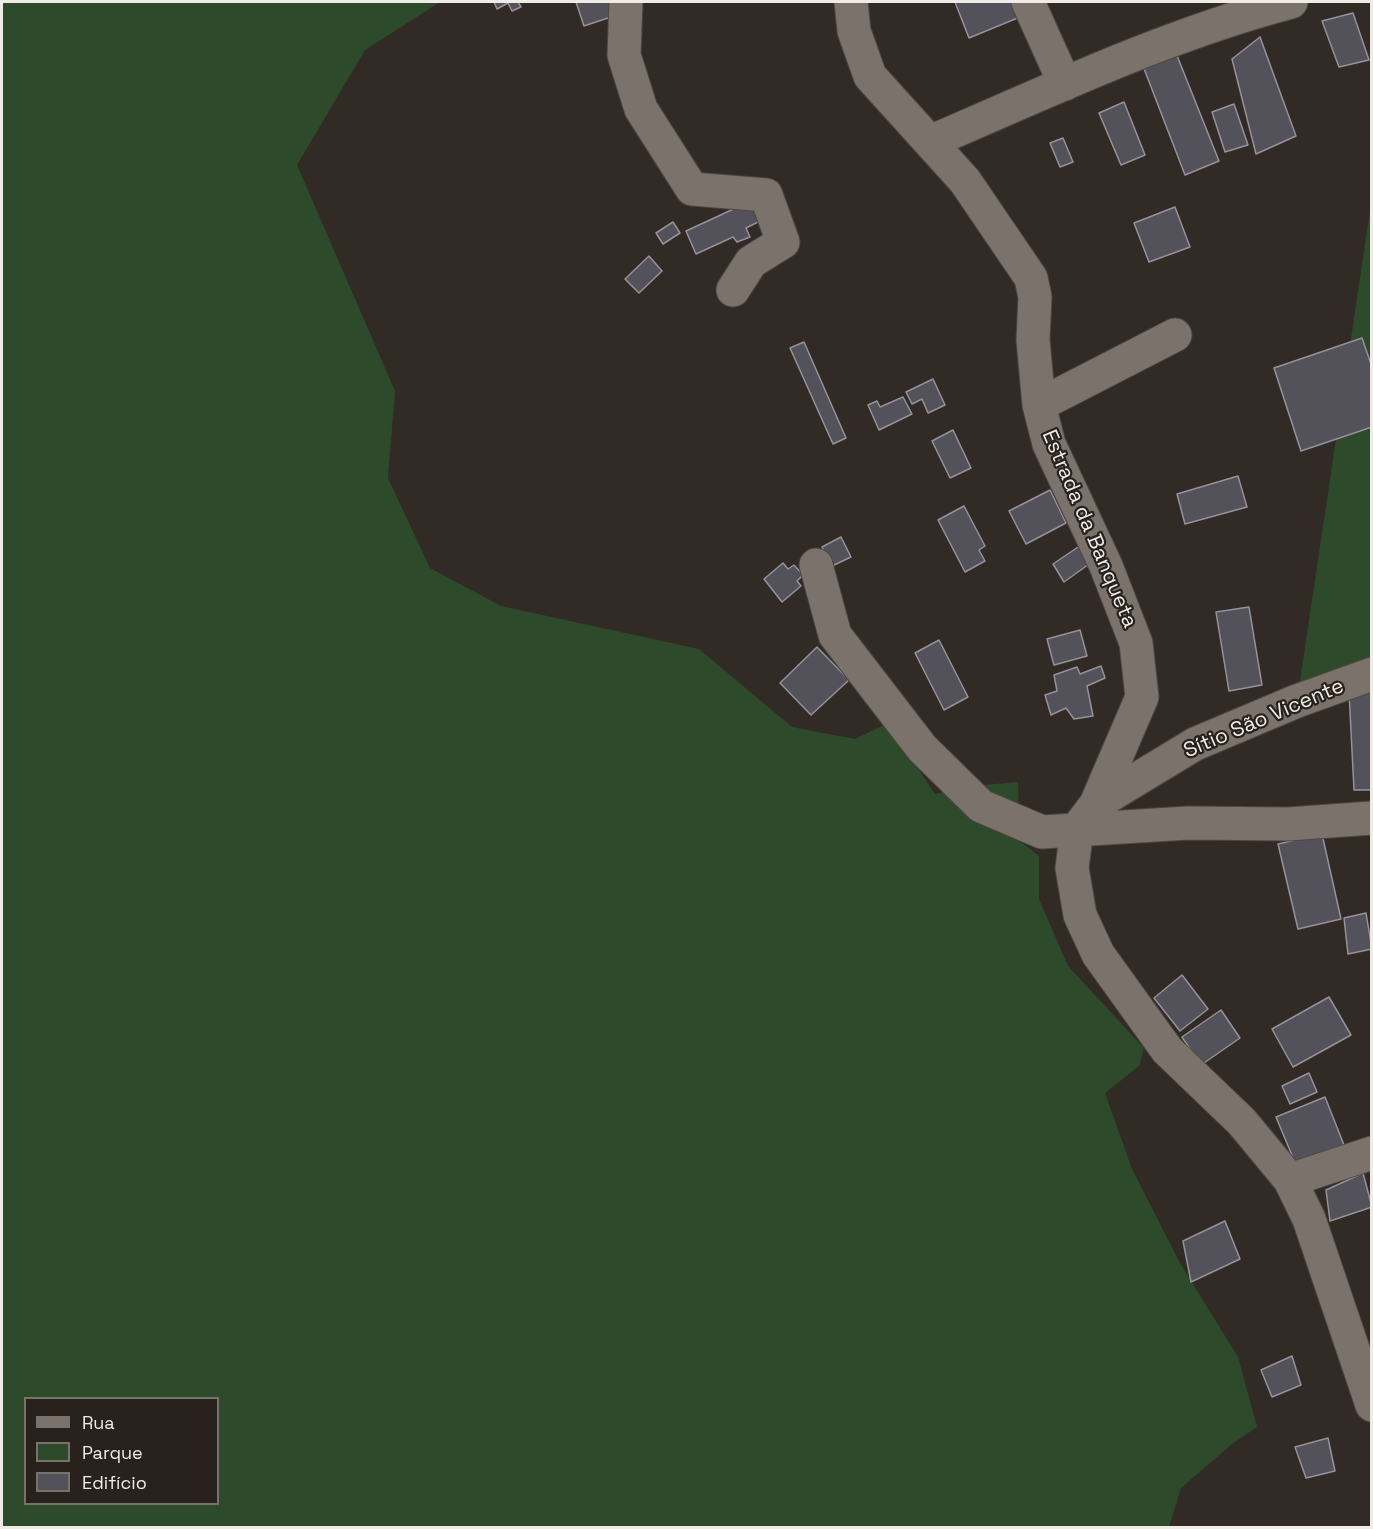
<!DOCTYPE html>
<html>
<head>
<meta charset="utf-8">
<style>
	body { margin:0 }
	#map { position:relative; width:1373px; height:1529px; overflow:hidden; background:#322b25; font-family:"Space Grotesk",sans-serif }
	canvas { display:block }
	.frame { position:absolute; inset:0; border:3px solid #efebe7; pointer-events:none }
	.legend { position:absolute; left:24px; top:1397px; width:195px; height:108px; box-sizing:border-box; background:#28211c; border:2px solid #78726d; margin:0; padding:8px 10px; list-style:none; font-size:18px; color:#efebe7 }
	.legend li { display:flex; align-items:center; gap:12px; height:30px }
	.legend b { width:30px; border:2px solid #78726d }
</style>
</head>
<body>
<div id="map">
<canvas width="1373" height="1529"></canvas>
<div class="frame"></div>
<ul class="legend">
<li><b style="height:8px;background:#7a726b"></b>Rua</li>
<li><b style="height:16px;background:#2d4a2a"></b>Parque</li>
<li><b style="height:16px;background:#53515a"></b>Edifício</li>
</ul>
</div>
<script>
const ctx = document.querySelector('canvas').getContext('2d');
ctx.lineJoin = 'round';
function fill(path, color) {
  ctx.fillStyle = color;
  ctx.fill(path, 'evenodd');
}
function stroke(path, color, width, dash) {
  ctx.strokeStyle = color;
  ctx.lineWidth = width;
  ctx.lineCap = dash ? 'butt' : 'round';
  ctx.setLineDash(dash || []);
  ctx.stroke(path);
}
function write(font, color, halo, rows, align = 'center') {
  ctx.font = font + ' "Space Grotesk",sans-serif';
  ctx.lineWidth = 4.5;
  ctx.setLineDash([]);
  ctx.textBaseline = 'middle';
  ctx.strokeStyle = halo;
  ctx.fillStyle = color;
  for (const [text, x, y, turn = 0] of rows) {
    ctx.save();
    ctx.translate(x, y);
    ctx.rotate((+turn || 0) * Math.PI / 180);
    ctx.textAlign = isNaN(turn) ? turn : align;
    if (halo) ctx.strokeText(text, 0, 0);
    ctx.fillText(text, 0, 0);
    ctx.restore();
  }
}
const green = new Path2D(`
	M 2,2 L 440,2 L 365,50 L 297,165 L 395,391 L 388,478 L 430,568 L 501,606 L 699,649 L 792,727 L 855,739 L 888,723 L 935,794 L 972,786 L 1018,782 L 1020,841 L 1039,856 L 1039,899 L 1068,966 L 1144,1048 L 1139,1066 L 1105,1093 L 1132,1169 L 1180,1263 L 1238,1357 L 1257,1427 L 1232,1444 L 1181,1488 L 1169,1527 L 2,1528 ZM 26,1398 L 218,1398 L 218,1504 L 26,1504 Z
	M 1371,204 L 1371,674 L 1297,701 Z`);
const building = new Path2D(`
	M 494,2 L 518,2 L 521,7 L 512,11 L 508,3 L 497,9 Z
	M 576,2 L 612,2 L 617,15 L 584,26 Z
	M 955,2 L 1014,2 L 1020,17 L 969,38 Z
	M 1353,13 L 1369,60 L 1339,67 L 1322,21 Z
	M 1260,37 L 1296,136 L 1256,154 L 1232,59 Z
	M 1176,53 L 1219,161 L 1185,175 L 1143,66 Z
	M 1124,102 L 1145,155 L 1121,165 L 1099,113 Z
	M 1234,104 L 1248,145 L 1225,152 L 1212,112 Z
	M 1063,138 L 1073,162 L 1060,167 L 1050,143 Z
	M 753,200 L 762,220 L 746,228 L 750,237 L 737,242 L 733,237 L 696,254 L 686,231 Z
	M 1175,207 L 1190,247 L 1149,262 L 1134,223 Z
	M 673,222 L 680,233 L 663,244 L 656,233 Z
	M 649,256 L 662,271 L 639,293 L 625,279 Z
	M 1362,338 L 1372,367 L 1372,427 L 1301,451 L 1274,368 Z
	M 804,342 L 846,438 L 833,444 L 790,348 Z
	M 933,379 L 945,405 L 928,413 L 922,399 L 912,404 L 906,392 Z
	M 903,397 L 912,414 L 879,430 L 868,405 L 877,401 L 880,407 Z
	M 953,430 L 971,468 L 950,478 L 932,441 Z
	M 1238,476 L 1247,507 L 1185,524 L 1177,494 Z
	M 1050,490 L 1066,523 L 1026,544 L 1009,511 Z
	M 964,506 L 985,546 L 979,550 L 985,561 L 965,572 L 938,520 Z
	M 841,537 L 851,557 L 832,566 L 822,547 Z
	M 1081,545 L 1092,562 L 1064,582 L 1053,564 Z
	M 783,563 L 788,569 L 794,565 L 803,575 L 797,581 L 801,586 L 782,602 L 764,579 Z
	M 1249,607 L 1262,685 L 1229,691 L 1216,612 Z
	M 1080,630 L 1087,656 L 1054,665 L 1047,639 Z
	M 939,640 L 968,697 L 944,710 L 915,653 Z
	M 817,647 L 849,680 L 811,715 L 780,683 Z
	M 1101,666 L 1105,678 L 1087,686 L 1093,716 L 1074,719 L 1066,708 L 1051,715 L 1045,695 L 1057,691 L 1054,675 L 1077,667 L 1080,674 Z
	M 1372,685 L 1372,790 L 1354,790 L 1349,692 Z
	M 1322,834 L 1341,919 L 1298,929 L 1278,844 Z
	M 1366,913 L 1372,949 L 1348,954 L 1344,918 Z
	M 1182,975 L 1208,1009 L 1180,1031 L 1154,998 Z
	M 1329,997 L 1351,1035 L 1293,1067 L 1272,1029 Z
	M 1221,1010 L 1240,1038 L 1201,1065 L 1182,1037 Z
	M 1309,1073 L 1317,1092 L 1290,1104 L 1282,1086 Z
	M 1325,1097 L 1344,1145 L 1296,1165 L 1276,1117 Z
	M 1363,1173 L 1372,1207 L 1330,1221 L 1326,1190 Z
	M 1225,1221 L 1240,1259 L 1191,1282 L 1183,1241 Z
	M 1292,1356 L 1301,1385 L 1272,1397 L 1261,1370 Z
	M 1328,1438 L 1335,1471 L 1306,1478 L 1295,1447 Z`);
const minor = new Path2D(`
	M 626,2 L 624,55 L 641,109 L 692,189 L 766,195 L 783,242 L 751,262 L 733,290
	M 851,2 L 854,31 L 870,76 L 965,181 L 1031,278 L 1035,297 L 1033,340 L 1039,405 L 1049,444 L 1106,566 L 1136,643 L 1142,697 L 1096,804 L 1077,829 L 1072,868 L 1080,915 L 1098,954 L 1167,1050 L 1242,1122 L 1290,1180 L 1309,1219 L 1372,1405
	M 1028,2 L 1065,84
	M 930,142 C 1049,91 1166,35 1291,2
	M 1039,405 L 1175,335
	M 816,565 L 835,635 L 922,748 L 981,806 L 1042,832 L 1188,823 L 1288,824 L 1372,818
	M 1096,804 L 1195,744 L 1297,701 L 1372,674
	M 1290,1180 L 1372,1153`);
const streetNames = [
	["Estrada da Banqueta",1089,529,67],
	["Sítio São Vicente",1264,719,-23]
];
fill(green, '#2d4a2a');
fill(building, '#53515a');
stroke(building, '#95929c', 1.5);
stroke(minor, '#4d4742', 35);
stroke(minor, '#7a726b', 33);
write('21px', '#efebe7', '#28211c', streetNames);
</script>
</body>
</html>
